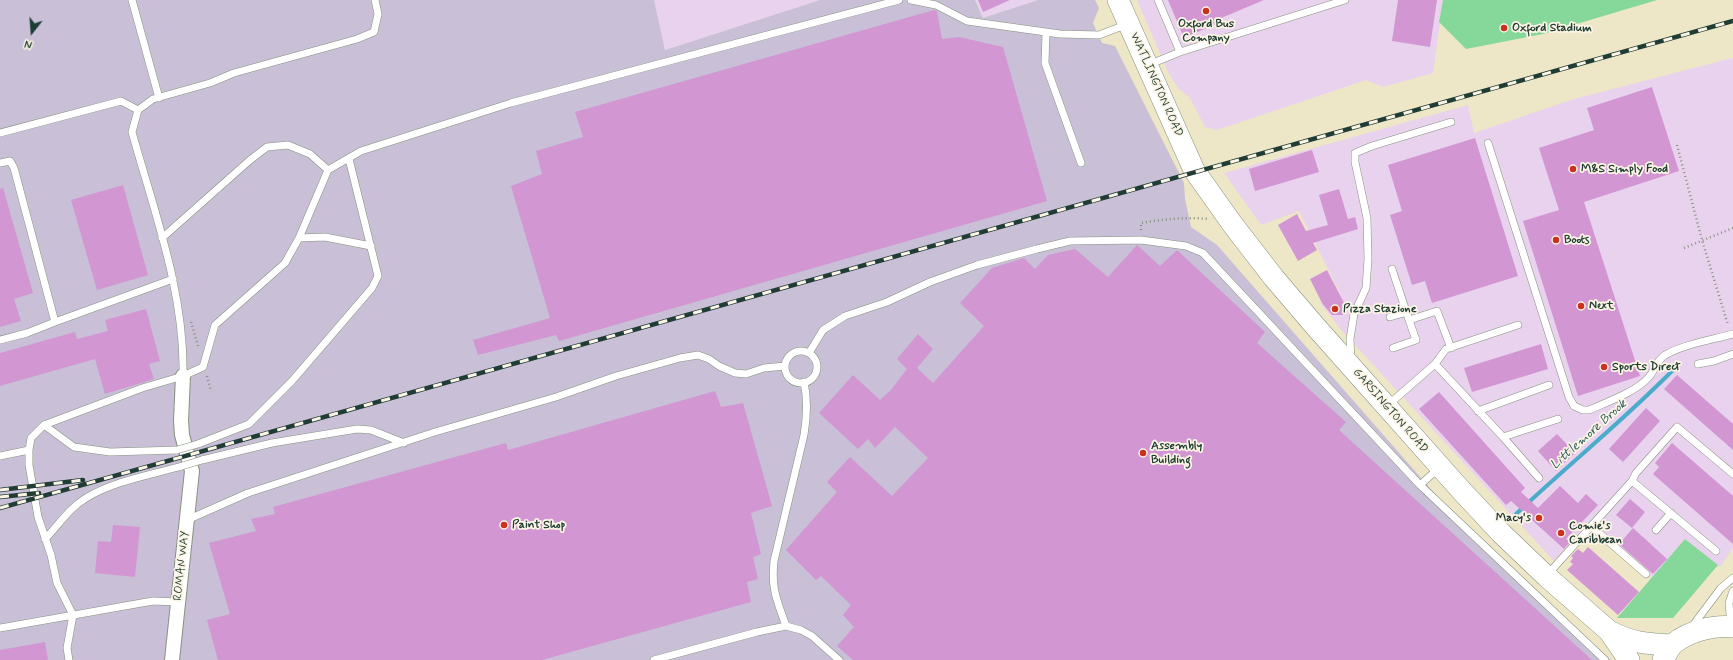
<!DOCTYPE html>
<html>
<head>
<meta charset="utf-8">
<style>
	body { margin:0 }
	#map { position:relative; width:1733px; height:660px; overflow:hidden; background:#ede6c7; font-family:Mynerve,sans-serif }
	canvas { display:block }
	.north { position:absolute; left:12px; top:12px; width:40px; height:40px; -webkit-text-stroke:3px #fcf5e5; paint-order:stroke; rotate:197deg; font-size:11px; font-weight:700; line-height:16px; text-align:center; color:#1f3d34 }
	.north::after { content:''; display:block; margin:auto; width:14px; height:18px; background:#1f3d34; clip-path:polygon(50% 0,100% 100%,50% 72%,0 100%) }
</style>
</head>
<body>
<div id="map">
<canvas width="1733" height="660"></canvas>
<div class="north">N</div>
</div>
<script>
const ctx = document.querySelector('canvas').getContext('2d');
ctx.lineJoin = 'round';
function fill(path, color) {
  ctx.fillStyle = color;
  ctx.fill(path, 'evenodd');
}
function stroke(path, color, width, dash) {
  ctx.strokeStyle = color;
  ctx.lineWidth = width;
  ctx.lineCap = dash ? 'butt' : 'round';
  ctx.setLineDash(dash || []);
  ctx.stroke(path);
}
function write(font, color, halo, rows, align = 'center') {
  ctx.font = font + ' Mynerve,sans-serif';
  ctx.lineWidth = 3.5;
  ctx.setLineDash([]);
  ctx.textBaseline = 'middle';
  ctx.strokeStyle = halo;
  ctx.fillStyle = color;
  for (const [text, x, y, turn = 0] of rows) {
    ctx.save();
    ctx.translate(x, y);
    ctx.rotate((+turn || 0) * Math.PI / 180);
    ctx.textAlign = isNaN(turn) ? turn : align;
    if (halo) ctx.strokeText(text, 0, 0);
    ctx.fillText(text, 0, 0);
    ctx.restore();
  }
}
const built = new Path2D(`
	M 654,0 L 820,0 L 665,50 Z
	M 975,0 L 1038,0 L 983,18 Z
	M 1137,0 L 1443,0 L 1433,73 L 1383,87 L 1366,80 L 1217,130 L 1205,127 L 1190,98 L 1179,89 L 1169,74 Z
	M 1733,58 L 1733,548 L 1720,567 L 1685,539 L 1653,578 L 1589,522 L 1554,561 L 1344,333 L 1321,304 L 1340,293 L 1299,211 L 1261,225 L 1224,173 L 1468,105 L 1474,133 L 1574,99 Z`);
const industrial = new Path2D(`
	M 0,0 L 654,0 L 665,50 L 820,0 L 975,0 L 983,18 L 1038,0 L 1095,0 L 1099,8 L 1093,23 L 1102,43 L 1115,46 L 1184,183 L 1185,199 L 1191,227 L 1217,245 L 1450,511 L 1535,593 L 1611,660 L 0,660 Z`);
const green = new Path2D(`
	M 1443,0 L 1657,0 L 1543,34 L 1466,49 L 1439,22 Z
	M 1685,539 L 1718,565 L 1673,618 L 1617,618 Z`);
const stream = new Path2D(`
	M 1516,514 C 1568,465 1624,420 1674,369`);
const building = new Path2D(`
	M 978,0 L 1010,0 L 983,12 Z
	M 1168,0 L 1264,0 L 1214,21 L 1216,24 L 1184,38 Z
	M 1398,0 L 1437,0 L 1430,47 L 1392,41 Z
	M 934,10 L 937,11 L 942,39 L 959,37 L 1003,47 L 1047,201 L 559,341 L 556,335 L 478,355 L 473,340 L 550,318 L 511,186 L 542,174 L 536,151 L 583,137 L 575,112 Z
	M 1652,87 L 1679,171 L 1584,202 L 1640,376 L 1578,396 L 1523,221 L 1559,210 L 1539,148 L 1594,130 L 1587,108 Z
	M 1475,138 L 1518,276 L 1432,303 L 1425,281 L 1412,285 L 1390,215 L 1402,211 L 1388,165 Z
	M 1312,150 L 1319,172 L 1255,191 L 1249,169 Z
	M 123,185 L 148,275 L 97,290 L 71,200 Z
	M 3,188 L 33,293 L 14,299 L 21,321 L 0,327 L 0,189 Z
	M 1339,189 L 1348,219 L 1355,217 L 1358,229 L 1313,243 L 1317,250 L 1298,261 L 1278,225 L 1297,214 L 1306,231 L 1328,225 L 1319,195 Z
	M 1137,245 L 1160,266 L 1177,250 L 1265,332 L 1257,343 L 1346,422 L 1339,430 L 1592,660 L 853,660 L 837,646 L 854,627 L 843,615 L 851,605 L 821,576 L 816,580 L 786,550 L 837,492 L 827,482 L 850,457 L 892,496 L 928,458 L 895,427 L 875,448 L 868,439 L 858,449 L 819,413 L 853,375 L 880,400 L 890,391 L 907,369 L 897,359 L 918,334 L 933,349 L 917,368 L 933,383 L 984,326 L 960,303 L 992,268 L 1024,258 L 1035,269 L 1048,255 L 1075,249 L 1108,277 Z
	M 1327,270 L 1344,303 L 1343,315 L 1332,315 L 1322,303 L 1310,279 Z
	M 146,309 L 160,361 L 149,364 L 154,379 L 105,394 L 95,359 L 0,386 L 0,353 L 75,332 L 77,339 L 108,331 L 105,320 Z
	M 1541,344 L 1548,369 L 1472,392 L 1464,368 Z
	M 1677,375 L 1733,424 L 1733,450 L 1664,389 Z
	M 715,391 L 721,407 L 743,403 L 772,506 L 751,513 L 761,554 L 753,557 L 758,579 L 747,582 L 751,602 L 542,660 L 218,660 L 207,620 L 230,614 L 209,543 L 256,531 L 251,519 L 275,514 L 273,507 L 506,443 L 508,450 Z
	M 1439,392 L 1525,488 L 1521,492 L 1538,508 L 1560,486 L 1578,503 L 1586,494 L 1598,505 L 1566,539 L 1570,542 L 1564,549 L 1511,501 L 1506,505 L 1419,409 Z
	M 1646,408 L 1660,421 L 1623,462 L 1609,449 Z
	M 1557,434 L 1575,453 L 1556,471 L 1538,451 Z
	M 1672,443 L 1733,496 L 1733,544 L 1653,474 L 1659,467 L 1655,463 Z
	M 1630,499 L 1645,512 L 1632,528 L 1616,515 Z
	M 113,525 L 140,527 L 135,577 L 95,573 L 98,541 L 111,542 Z
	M 1633,528 L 1667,559 L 1653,574 L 1619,544 Z
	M 1588,547 L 1639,592 L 1618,615 L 1567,570 L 1573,564 L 1570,562 L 1573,558 L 1571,556 L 1578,549 L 1583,553 Z
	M 45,642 L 48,660 L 0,660 L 0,650 Z`);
const path = new Path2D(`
	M 1677,145 L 1702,240 L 1728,325
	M 1141,230 L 1141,223 C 1164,219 1186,217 1209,219
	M 1684,248 L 1733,228
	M 191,322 L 198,346
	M 207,376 L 211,391`);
const service = new Path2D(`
	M 132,0 L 159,98
	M 911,0 L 936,5 L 967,21 L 1060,34 L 1099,35 L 1128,24
	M 1158,0 L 1180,52
	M 1046,33 L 1045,63 L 1081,163
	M 1148,65 L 1180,52 L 1345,0
	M 0,133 L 121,101 L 138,110
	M 1488,143 L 1569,397 L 1574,406 L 1583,410 L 1589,410 C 1607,402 1636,392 1649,377 C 1655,370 1656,361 1665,355 C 1685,344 1711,340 1733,334
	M 0,163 L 10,161 L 14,168 L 55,322 L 173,279
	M 162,238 L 250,160 L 267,147 L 288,145 L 310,154 L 328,170
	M 299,238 L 325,237 L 371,246
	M 1392,269 L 1409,320
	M 1390,317 L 1407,312
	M 0,340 L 27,333 L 55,322
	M 1393,348 L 1416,340 L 1409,320 L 1437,311 L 1451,348
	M785 367a16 16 0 1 1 32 0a16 16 0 1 1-32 0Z
	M 809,353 L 823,330 L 845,316 L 887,302 L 930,282 L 977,265 L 1037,249 L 1070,241 L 1141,240 L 1186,246 L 1203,253 L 1420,485 L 1440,467
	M 1351,359 L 1350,339 L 1354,314 L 1366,288 L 1368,259 L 1367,218 L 1355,162 L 1355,153 L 1372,146 L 1451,122
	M 1435,364 L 1446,349 L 1518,325
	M 1698,364 L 1714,361 L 1733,354
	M 183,376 C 185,293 154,211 132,132 L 138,110 L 153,99 L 210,83 L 234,73 L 357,39 L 374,32 L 378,14 L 375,0
	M 1388,405 L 1435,364 L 1503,437 L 1539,478
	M 1478,411 L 1549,385
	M 44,425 L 74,447 L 110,452 L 177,450
	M 1503,437 L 1558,419
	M 198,444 L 249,424 L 292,381 L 372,288 L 378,276 L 349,159
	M 0,456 L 29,450
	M 202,460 L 272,443 L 357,429 L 371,430 L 404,443
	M 1632,481 L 1716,551
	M 1420,485 L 1605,660
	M 187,520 L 248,493 L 435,432 L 556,397 L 616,376 L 680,358 L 698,355 L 709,359 L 719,366 L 735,373 L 746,374 L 764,368 L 785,366
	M 1591,526 L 1646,574
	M 1656,530 L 1671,513
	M 45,539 C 58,526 69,508 86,498 C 114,481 150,475 182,466
	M 1548,574 L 1632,481 L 1636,473 L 1677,427 L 1733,474
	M 786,626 C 777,600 771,590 774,561 L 804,435 C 807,417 808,400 804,382
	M 1731,626 L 1729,603 L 1733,591
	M 0,628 L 153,601 L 178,602
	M 1691,628 L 1721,588 L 1733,578
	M 69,660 L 67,648 L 73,615 L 57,583 L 51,555 L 38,517 L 29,465 L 29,450 L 31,438 L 44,425 L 142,388 L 183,376 L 203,367 L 215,325 L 285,263 L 299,238 L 328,170 L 361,151 L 511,103 L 899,0
	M 654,660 L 757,632 L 786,626 L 801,630 L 812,636 L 839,660`);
const minor = new Path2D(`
	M 172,660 L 192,471 L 182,435 L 181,421 L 183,376`);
const secondary = new Path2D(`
	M 1118,0 L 1194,170 L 1233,225 L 1274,278 L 1315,326 L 1460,489 L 1501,533 L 1546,576 L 1609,631 L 1629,660
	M 1609,631 C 1633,643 1646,644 1672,645
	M 1663,660 C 1666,655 1669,648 1673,644 C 1689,631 1713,625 1733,627`);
const rail = new Path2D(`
	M 0,490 L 83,480
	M 0,497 L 39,493
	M 0,508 L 1733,21`);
const serviceBridge = new Path2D(`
	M 177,450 L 198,444
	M 182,466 L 202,460`);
const markers = [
	[1206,11,4,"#c8321e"],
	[1504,28,4,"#c8321e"],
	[1573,169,4,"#c8321e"],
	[1556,240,4,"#c8321e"],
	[1581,306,4,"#c8321e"],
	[1335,309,4,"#c8321e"],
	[1604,367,4,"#c8321e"],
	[1143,453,4,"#c8321e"],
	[1539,518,4,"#c8321e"],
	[504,525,4,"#c8321e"],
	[1561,533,4,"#c8321e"]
];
const poiNames = [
	["Oxford Bus",1206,24,"center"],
	["Company",1206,38,"center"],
	["Oxford Stadium",1512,28],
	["M&S Simply Food",1581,169],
	["Boots",1564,240],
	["Next",1589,306],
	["Pizza Stazione",1343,309],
	["Sports Direct",1612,367],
	["Assembly",1151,446],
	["Building",1151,460],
	["Macy's",1531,518,"right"],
	["Paint Shop",512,525],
	["Comie's",1569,526],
	["Caribbean",1569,540]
];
const streetNames = [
	["WATLINGTON ROAD",1156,85,66],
	["GARSINGTON ROAD",1390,411,49],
	["ROMAN WAY",182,566,-84]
];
const waterNames = [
	["Littlemore Brook",1589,435,-42]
];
fill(built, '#e9d2ee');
fill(industrial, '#c9bfd7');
fill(green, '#85d89a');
stroke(stream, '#4bacca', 4);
fill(building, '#d296d2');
stroke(service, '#86927e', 8);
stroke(minor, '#86927e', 16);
stroke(secondary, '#86927e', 22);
stroke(path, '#86927e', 2.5, [1, 3]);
stroke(service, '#fff', 7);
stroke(minor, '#fff', 14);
stroke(secondary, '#fff', 21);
stroke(rail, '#1f3d34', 4.5);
stroke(rail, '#fcf5e5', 3, [9]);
stroke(serviceBridge, '#86927e', 8, []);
stroke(serviceBridge, '#fff', 7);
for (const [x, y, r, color] of markers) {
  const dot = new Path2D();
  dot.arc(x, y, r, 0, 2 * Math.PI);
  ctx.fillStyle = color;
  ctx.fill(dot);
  stroke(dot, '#fcf5e5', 1.5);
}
write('bold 12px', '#1f3d34', '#fcf5e5', poiNames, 'left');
write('12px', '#1f3d34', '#fcf5e5', streetNames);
write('italic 13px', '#2c5e61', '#fcf5e5', waterNames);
</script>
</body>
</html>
